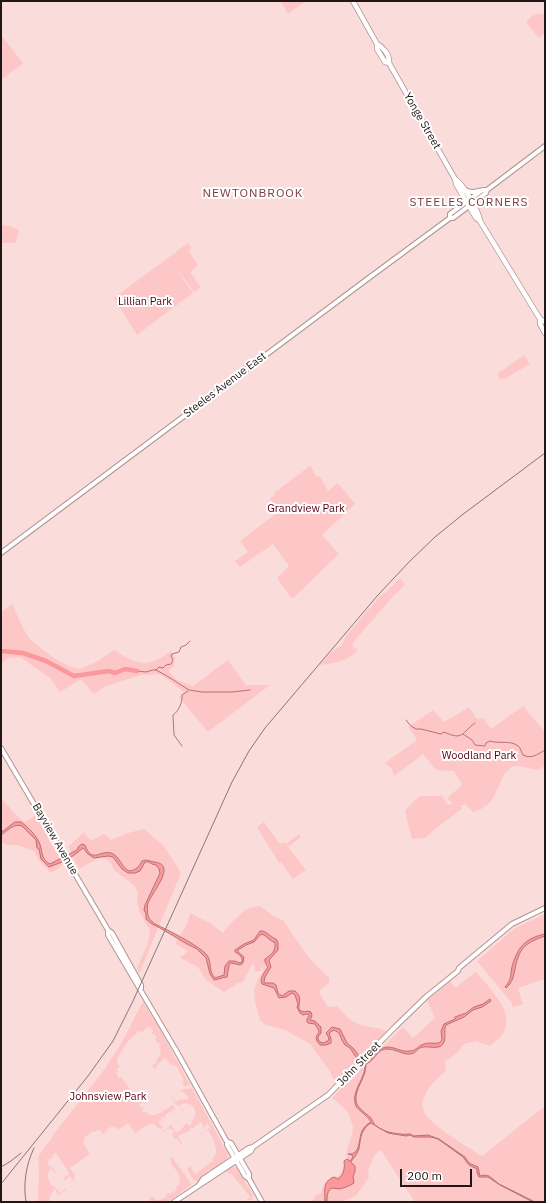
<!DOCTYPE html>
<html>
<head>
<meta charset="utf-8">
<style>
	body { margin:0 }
	#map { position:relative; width:546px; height:1203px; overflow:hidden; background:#fadcdb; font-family:"IBM Plex Sans",sans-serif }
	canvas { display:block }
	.frame { position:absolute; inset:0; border:2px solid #211717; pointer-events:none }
	.scale { position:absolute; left:400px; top:1169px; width:72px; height:18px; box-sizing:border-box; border:2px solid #211717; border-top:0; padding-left:5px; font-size:12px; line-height:14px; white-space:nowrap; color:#211717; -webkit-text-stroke:3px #fff; paint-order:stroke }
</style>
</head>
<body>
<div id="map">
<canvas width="546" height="1203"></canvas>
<div class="frame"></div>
<div class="scale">200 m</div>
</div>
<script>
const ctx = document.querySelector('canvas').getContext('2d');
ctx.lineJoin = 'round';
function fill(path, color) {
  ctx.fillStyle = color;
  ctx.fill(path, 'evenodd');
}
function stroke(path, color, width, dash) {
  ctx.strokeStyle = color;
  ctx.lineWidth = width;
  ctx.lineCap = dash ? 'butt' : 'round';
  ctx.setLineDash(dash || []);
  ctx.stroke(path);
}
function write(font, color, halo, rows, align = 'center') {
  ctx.font = font + ' "IBM Plex Sans",sans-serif';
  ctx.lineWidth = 4;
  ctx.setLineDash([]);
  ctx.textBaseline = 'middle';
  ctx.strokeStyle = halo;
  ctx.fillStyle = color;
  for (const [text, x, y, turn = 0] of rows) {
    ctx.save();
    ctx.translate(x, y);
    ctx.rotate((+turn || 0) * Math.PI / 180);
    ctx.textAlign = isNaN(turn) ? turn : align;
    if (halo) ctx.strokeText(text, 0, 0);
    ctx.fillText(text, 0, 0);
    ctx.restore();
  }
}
const green = new Path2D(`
	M 280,1 L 306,1 L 288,14 Z
	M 538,14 L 545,14 L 545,33 L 539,38 L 526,22 L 532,16 Z
	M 1,35 L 23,63 L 1,80 Z
	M 1,225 L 9,226 L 18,230 L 19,232 L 15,243 L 1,243 Z
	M 188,243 L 191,247 L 189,251 L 198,266 L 190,272 L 201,287 L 194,292 L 180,273 L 186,268 L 179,273 L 193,293 L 137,335 L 114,298 Z
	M 524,355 L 530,364 L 504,379 L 500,379 L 497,374 Z
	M 311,465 L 312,469 L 317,477 L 320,476 L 328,491 L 338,483 L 355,504 L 322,535 L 339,554 L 292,599 L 277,578 L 289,566 L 273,544 L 240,567 L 235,561 L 248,552 L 240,541 L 278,512 L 270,498 L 275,495 L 274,493 Z
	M 400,578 L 405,585 L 394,595 L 352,644 L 354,649 L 357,648 L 356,652 C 345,662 334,663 320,665 L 329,654 L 342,645 L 346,636 L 380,596 L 386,592 Z
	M 12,604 C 17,613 23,630 29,638 C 38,647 69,672 82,668 C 93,665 105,656 114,650 C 139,665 146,669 171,651 L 175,658 L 174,666 L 168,671 L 177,680 L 193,686 L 228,660 L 246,685 L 270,685 L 208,732 L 179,697 L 184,692 L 160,674 L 141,675 L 125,680 L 106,686 L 94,694 L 81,679 L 60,692 L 50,678 L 20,657 L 8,658 L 1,664 L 1,612 Z
	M 523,706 L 545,732 L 545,766 L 537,770 L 519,766 L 513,766 L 505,773 L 491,802 L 481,809 L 473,812 L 465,804 L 461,806 L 458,805 L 463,808 L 440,825 L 425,838 L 412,839 L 405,811 L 411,804 L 420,796 L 442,796 L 448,805 L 453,804 L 448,799 C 450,792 459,791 462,784 L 454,771 L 436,770 L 423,754 L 394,776 L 392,769 L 385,763 L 417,740 L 408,727 L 433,710 L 444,722 L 469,707 L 476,718 L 478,719 L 483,718 L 491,729 Z
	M 1,798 L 19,818 L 25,822 L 36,815 L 63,865 L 51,873 L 39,861 L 34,851 L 17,845 L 8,845 L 1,842 Z
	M 264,822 L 280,844 L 284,842 L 286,844 L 299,834 L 301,837 L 288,847 L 306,870 L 293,879 L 281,862 L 279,863 L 257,827 Z
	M 144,829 L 164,846 L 181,873 L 139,974 L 137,968 L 148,943 L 150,931 L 140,913 L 137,901 L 138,892 L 134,885 L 115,871 L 109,861 L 101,857 L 79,869 L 68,847 L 84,832 L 91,841 L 104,834 L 111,840 L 128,833 Z
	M 260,906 L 272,915 L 284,921 L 290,931 L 310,959 L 329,978 L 329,983 L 319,991 L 320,994 L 328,1007 L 337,1006 C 343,1013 350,1021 359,1024 C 369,1028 378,1026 387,1032 L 349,1070 L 337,1085 L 329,1070 L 310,1044 L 285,1030 L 266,1025 L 260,1020 L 255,1001 L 254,990 L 258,979 L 263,972 L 263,967 L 261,967 L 262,971 L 255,972 L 254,965 L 252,964 L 243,982 L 238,983 L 224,992 L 206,980 L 198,967 L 180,958 L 188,951 L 176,944 L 176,942 L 187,924 L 190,913 L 210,923 L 223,933 C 226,928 228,927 231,923 C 242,913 244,908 260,906 Z
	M 545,914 L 545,979 L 518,988 L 523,1004 L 513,1007 L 511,1002 L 477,961 L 515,928 Z
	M 476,972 C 487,985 513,1010 505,1029 C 503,1036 496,1041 490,1046 L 476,1041 L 464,1044 C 459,1051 452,1058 445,1061 L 446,1071 C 438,1078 428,1086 424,1097 C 423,1100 422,1106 423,1109 C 427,1124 468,1147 482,1156 L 545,1106 L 545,1202 L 415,1202 L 382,1152 L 380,1150 L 374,1156 L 368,1170 L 369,1177 L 356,1196 L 339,1202 L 312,1202 L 315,1196 L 321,1193 C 324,1181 328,1180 340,1175 L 347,1159 L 346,1153 L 352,1135 L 353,1127 L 349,1114 L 344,1108 L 332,1098 L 360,1069 L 403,1027 L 413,1038 L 435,1018 L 427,1000 L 450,981 L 455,988 Z
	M 143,1001 L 153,1018 L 154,1018 L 190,1085 L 187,1086 L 184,1086 L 182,1082 L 184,1081 L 176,1065 L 174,1066 L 171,1063 L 170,1064 L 170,1067 L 169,1062 L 165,1058 L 156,1066 L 157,1068 L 154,1069 L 151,1064 L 153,1065 L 157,1062 L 156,1060 C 161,1056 162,1051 159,1046 L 161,1045 L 159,1043 L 158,1044 L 155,1040 L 157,1038 L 154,1034 L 153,1034 L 151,1033 L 153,1031 L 150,1026 L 144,1030 L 143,1032 L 139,1031 L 129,1040 L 118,1057 L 117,1062 L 120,1067 L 115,1071 L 117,1070 L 118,1072 L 116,1073 L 119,1078 L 121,1077 L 130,1089 L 128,1091 L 130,1094 L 132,1093 L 135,1096 L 133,1098 L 136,1102 L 138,1101 L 137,1103 L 145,1098 L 146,1100 L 139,1105 L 140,1107 L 141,1106 L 144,1109 L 142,1110 L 143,1112 L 145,1111 C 150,1116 155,1116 161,1112 L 162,1113 L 163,1111 L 173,1105 L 175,1110 L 174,1111 L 172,1109 L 171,1110 L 172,1112 L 170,1113 L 169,1112 L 166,1114 L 166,1115 L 164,1116 L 166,1118 L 164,1119 L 162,1117 L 161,1119 L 162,1120 L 160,1121 L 159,1120 L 158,1121 L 163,1128 L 160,1129 C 157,1128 156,1125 153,1124 C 147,1123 140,1130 135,1133 L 128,1123 L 118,1130 L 116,1127 L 113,1128 L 113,1126 L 107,1129 L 108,1131 L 103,1134 L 99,1129 L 95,1132 L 93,1131 L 85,1137 L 85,1138 L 83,1142 L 90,1154 L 70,1168 L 75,1175 L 74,1178 L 75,1183 L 70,1176 L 65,1180 L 66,1182 L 63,1178 L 70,1174 L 56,1153 L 52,1156 L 52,1159 L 49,1159 L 48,1164 L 50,1167 L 52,1166 L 56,1173 L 54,1173 L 52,1168 C 44,1176 50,1179 51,1186 L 53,1185 L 60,1193 L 64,1190 L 66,1187 L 66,1190 L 58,1195 L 54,1188 L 53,1189 L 54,1191 C 50,1193 49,1198 50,1202 L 38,1202 L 39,1171 L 38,1157 L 49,1141 L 50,1142 L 53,1135 L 104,1070 L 119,1047 L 130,1027 Z
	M 192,1088 L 228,1154 L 227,1158 L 229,1160 L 211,1171 L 210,1169 L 207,1171 L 208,1173 L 197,1182 L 195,1180 L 194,1181 L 187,1169 L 190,1166 L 195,1174 L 213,1161 L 212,1159 C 217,1155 217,1149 214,1143 L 215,1142 L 208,1130 L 203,1133 L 202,1135 L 200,1136 L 201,1134 L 209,1128 L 210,1130 L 211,1129 L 208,1124 L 204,1126 L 205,1128 L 204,1129 L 201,1122 L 192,1129 L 191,1127 L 190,1128 L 191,1130 L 178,1136 L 182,1143 L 179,1144 L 180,1142 L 177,1138 L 175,1139 L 172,1134 L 174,1132 L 170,1128 L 165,1130 L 163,1133 L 162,1132 L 171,1125 L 176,1133 L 184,1127 L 183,1126 L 187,1123 L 189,1126 L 192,1124 L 191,1122 C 201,1112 192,1099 180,1105 L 183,1111 L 181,1112 L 182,1110 L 179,1105 L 177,1106 L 171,1096 L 172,1095 L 173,1098 L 176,1102 L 181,1099 L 182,1100 L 186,1099 L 187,1100 L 189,1098 L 181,1090 Z
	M 172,1157 L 191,1183 L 188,1180 L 191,1185 L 168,1202 L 151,1202 L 149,1198 L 150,1196 L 151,1198 L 153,1197 L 152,1195 L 157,1201 L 166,1197 L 165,1195 L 169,1193 L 170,1194 L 177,1190 L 176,1188 C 185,1179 176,1170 170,1162 L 172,1161 L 170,1158 Z
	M 232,1167 L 237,1168 L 239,1173 L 240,1173 L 253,1195 L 252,1200 L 246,1201 L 250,1197 L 231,1173 L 229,1174 L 227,1172 L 225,1173 L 227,1170 Z`);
const water = new Path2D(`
	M 15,822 L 21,822 C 28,827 35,834 39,842 C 43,850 40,859 50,864 L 75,851 L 78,849 L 78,847 L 82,844 L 85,845 C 92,864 99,850 111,853 C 120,856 121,867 129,871 C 136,870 139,867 142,861 C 147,859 149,861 154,862 C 178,864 152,892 148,903 C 147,906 147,914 149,918 C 150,920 153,922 155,924 C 168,930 198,945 207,955 C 212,962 208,971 215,978 L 224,975 L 225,966 L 229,961 L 234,961 L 240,963 L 242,962 C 243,957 239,954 235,952 L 235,950 L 244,944 L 254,940 L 260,931 C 266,930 270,937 276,939 L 278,942 L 278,950 L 269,960 L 271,967 L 265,977 L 264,982 L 264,983 L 273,983 L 276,985 L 278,993 L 282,996 L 289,991 L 295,991 C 303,998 298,1002 299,1010 L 304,1012 L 308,1011 L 311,1012 L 312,1016 L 310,1020 L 315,1021 L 321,1027 L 321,1033 L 318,1037 L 318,1039 L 320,1042 L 323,1043 L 328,1041 L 329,1038 L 326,1033 L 332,1027 L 340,1029 L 347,1043 L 354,1049 L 359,1056 L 366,1062 C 372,1059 374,1052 380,1049 C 392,1043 399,1053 410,1051 C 416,1051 419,1045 424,1044 C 429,1042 434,1044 439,1043 L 442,1040 L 441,1031 L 444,1024 L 455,1019 L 455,1017 L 466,1013 L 474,1007 L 483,1004 L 490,999 L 491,1001 L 482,1007 L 473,1010 L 464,1017 L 446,1025 C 443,1031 447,1038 443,1044 C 439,1050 429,1046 423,1047 C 416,1048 417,1055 407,1054 C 400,1053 394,1049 388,1049 C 377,1048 375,1061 366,1064 C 366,1077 358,1084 356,1096 C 355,1106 360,1108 366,1114 C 368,1115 369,1116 371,1118 C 373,1121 373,1123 376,1126 C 385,1133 400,1135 411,1134 L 413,1136 L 428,1135 L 439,1139 L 465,1157 L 469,1163 L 478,1167 L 480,1176 L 485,1175 L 489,1176 L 499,1184 L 535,1202 L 533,1202 L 500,1185 L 488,1177 L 479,1177 L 477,1173 L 477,1169 L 469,1165 L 463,1157 L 438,1139 L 431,1137 L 414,1137 L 410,1135 L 406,1136 L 388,1133 L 371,1123 C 364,1127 361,1134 360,1142 C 359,1145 360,1148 358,1151 C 357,1155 353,1158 351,1162 L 355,1166 L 355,1172 L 353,1176 L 354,1183 C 350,1186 344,1188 339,1189 C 337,1189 335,1188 333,1188 C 327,1189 327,1197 327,1202 L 325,1202 C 325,1192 322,1181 334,1177 L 338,1179 C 344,1175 345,1168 344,1161 L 347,1159 L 350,1161 L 353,1157 L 352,1155 L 348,1154 C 361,1155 358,1140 362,1131 C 364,1127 367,1124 371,1122 C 368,1116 358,1110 356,1106 C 350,1091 366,1079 365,1064 L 358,1060 L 350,1048 L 345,1045 L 342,1040 L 339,1033 L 334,1030 L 329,1033 L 331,1039 L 331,1043 L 326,1045 L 320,1045 L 317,1041 L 316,1037 L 319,1032 L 318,1029 L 315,1024 L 308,1023 L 307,1022 L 307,1019 L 309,1016 L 309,1014 L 307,1014 L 303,1015 L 300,1013 L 297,1007 L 298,1004 L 295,995 L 292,993 L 286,997 L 279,998 L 274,988 L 262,984 C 259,978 265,972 268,967 L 265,962 L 265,959 C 272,954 276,951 275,942 L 273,942 L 264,935 L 261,934 L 254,942 L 246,945 L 238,950 L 238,952 L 244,957 L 243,963 L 240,965 L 231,963 L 229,965 L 227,977 C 222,977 218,980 214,980 L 210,974 L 206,958 L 197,949 L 187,944 L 160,928 L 152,924 L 146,919 L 146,914 L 144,910 L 145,905 L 160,873 L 159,869 L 156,865 L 152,864 L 149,862 L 145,862 L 140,871 L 135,873 L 128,873 L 122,869 L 113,857 L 108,856 L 94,858 L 88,854 L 83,848 L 73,856 L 62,862 L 49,867 L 41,859 L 39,849 L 37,848 L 36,840 L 22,826 C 14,823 7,831 1,835 L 1,831 L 3,831 Z
	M 545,934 L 545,936 C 525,943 519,948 515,969 C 513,977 513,982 506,988 L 505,987 C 512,979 510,976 512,967 C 517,948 525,938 545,934 Z`);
const stream = new Path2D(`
	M 156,670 L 167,676 L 189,690 L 202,692 L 232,692 L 250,690
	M 137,671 L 146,672 L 153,670 L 156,670 L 159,667 L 163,668 L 166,665 L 171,664 C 173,662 173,659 171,656 L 172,654 L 179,652 L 181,647 L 186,645 L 190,641
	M 406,720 L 411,726 L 416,729 L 421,729 L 441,734 L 444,732 C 464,741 461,733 475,723
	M 463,734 L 472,740 L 475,745 L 485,746 L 486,743 L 490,741 C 499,744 511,740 518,746 C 521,748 521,752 523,755 C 531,759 537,755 545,750
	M 182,746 L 174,735 L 173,715 C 178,712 183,702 182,695 L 188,691`);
const river = new Path2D(`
	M 1,651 L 23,653 L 46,661 L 74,676 L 109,671 L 115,673 L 125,669 L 137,671`);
const secondary = new Path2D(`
	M 465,190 C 475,195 478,189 487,190
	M 450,218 L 450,214 L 481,191
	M 1,553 L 366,280 L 450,218 L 453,218 L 486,193 L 487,190 L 545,146
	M 1,748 L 108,930 L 112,933 L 141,985 L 141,988
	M 108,930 L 108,935 L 177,1052 L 227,1142 L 227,1145 L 245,1176 L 249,1179
	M 227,1142 L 231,1143 L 249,1174 L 249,1179 L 262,1202
	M 199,1185 L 203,1179 L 249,1148 L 253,1147 L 328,1095 L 395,1027 L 427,996 L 458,971 L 459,968 L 512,924 L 545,908
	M 174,1202 L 251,1151 L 253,1147`);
const primary = new Path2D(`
	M 353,1 L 377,44 L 377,49 L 385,62 L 389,63
	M 377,44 C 383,47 390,55 389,63 L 455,179 C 463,184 479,211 480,221
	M 455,179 L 456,184 L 476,218 L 480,221 L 540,319 L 540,324 L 545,333
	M 540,319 L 545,322`);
const rail = new Path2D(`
	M 1,1167 L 11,1161 L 21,1153
	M 1,1184 L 88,1076 L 113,1041 L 133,1001 L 232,782 L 249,751 L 265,728 L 378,595 L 409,562 L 435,537 L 462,515 L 545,453
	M 26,1202 C 23,1183 26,1165 34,1148`);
const streetNames = [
	["Yonge Street",422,121,60],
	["Steeles Avenue East",225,385,-37],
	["Bayview Avenue",55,839,60],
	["John Street",359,1064,-46]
];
const parkNames = [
	["Lillian Park",145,302],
	["Grandview Park",306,509],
	["Woodland Park",479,756],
	["Johnsview Park",108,1097]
];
const neighbourhoodNames = [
	["NEWTONBROOK",253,194],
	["STEELES CORNERS",469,203]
];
fill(green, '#fdc7c7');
fill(water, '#fb989b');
stroke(water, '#ba7173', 1);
stroke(stream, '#ba7173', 1);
stroke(river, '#fb989b', 4.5);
stroke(secondary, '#b19494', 6);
stroke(primary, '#b19494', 6);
stroke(secondary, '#fff', 4);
stroke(primary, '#fff', 4.5);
stroke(rail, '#8a7676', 1);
write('11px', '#211717', '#fff', streetNames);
write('11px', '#580012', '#fff', parkNames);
ctx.letterSpacing = '1px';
write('12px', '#81393d', '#fff', neighbourhoodNames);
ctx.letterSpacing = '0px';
</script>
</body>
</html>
